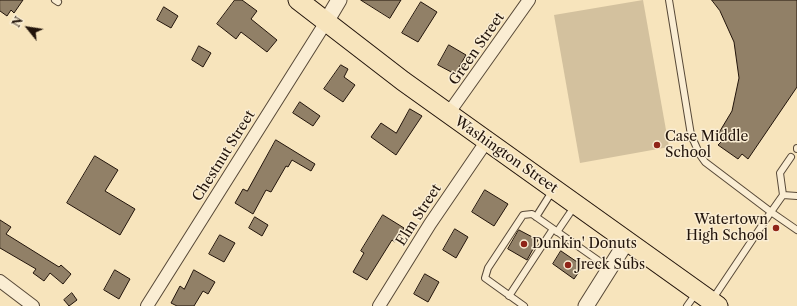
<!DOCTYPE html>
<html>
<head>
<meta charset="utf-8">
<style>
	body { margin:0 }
	#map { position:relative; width:797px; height:306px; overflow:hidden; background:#f7e4bc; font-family:"Libre Caslon Text",serif }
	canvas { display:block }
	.north { position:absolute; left:8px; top:8px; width:40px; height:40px; -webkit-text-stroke:3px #faedd3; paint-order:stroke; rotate:300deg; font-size:11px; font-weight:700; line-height:16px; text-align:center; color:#22140b }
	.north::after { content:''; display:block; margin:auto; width:14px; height:18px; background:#22140b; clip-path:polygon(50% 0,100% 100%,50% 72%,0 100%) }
</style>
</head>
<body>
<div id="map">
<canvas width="797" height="306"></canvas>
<div class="north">N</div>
</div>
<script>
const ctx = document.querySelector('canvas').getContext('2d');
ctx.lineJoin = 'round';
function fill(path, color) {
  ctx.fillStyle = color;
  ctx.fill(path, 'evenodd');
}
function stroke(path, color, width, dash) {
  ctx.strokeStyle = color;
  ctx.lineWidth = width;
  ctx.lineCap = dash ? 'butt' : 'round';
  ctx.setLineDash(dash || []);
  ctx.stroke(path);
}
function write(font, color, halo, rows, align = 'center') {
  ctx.font = font + ' "Libre Caslon Text",serif';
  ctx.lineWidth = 3;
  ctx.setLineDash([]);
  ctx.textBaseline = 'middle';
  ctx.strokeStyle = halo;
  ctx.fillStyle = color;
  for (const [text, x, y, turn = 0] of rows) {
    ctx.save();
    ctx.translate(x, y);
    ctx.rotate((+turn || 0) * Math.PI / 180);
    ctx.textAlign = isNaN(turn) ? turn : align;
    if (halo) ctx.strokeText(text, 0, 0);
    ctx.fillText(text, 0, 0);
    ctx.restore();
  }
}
const green = new Path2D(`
	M 643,0 L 669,147 L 580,163 L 554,15 Z`);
const building = new Path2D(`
	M 0,0 L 23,0 L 14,13 L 11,10 L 7,16 L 0,11 Z
	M 235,0 L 242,0 L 257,11 L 251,19 L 277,40 L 267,52 L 241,32 L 236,39 L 217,24 Z
	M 361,0 L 401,0 L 390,18 Z
	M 712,0 L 797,0 L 797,87 L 748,159 L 742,154 L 738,159 L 718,145 L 723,140 L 717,136 L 732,111 L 739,78 L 734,42 L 720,11 Z
	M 421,2 L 437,12 L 418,42 L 402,33 Z
	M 164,7 L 178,16 L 171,28 L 157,20 Z
	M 449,45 L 466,55 L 455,74 L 438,65 Z
	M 199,46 L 211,53 L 203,67 L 192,60 Z
	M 341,65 L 348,69 L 344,77 L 355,85 L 343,102 L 324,89 Z
	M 300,102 L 320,116 L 313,126 L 293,113 Z
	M 410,109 L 422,116 L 396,155 L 371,137 L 381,123 L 396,133 Z
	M 276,140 L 315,164 L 311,171 L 292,160 L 288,167 L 286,166 L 271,192 L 266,190 L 253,214 L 235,203 L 243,189 L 247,191 Z
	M 95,156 L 118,170 L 105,191 L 135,209 L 120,235 L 67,203 Z
	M 485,190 L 508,204 L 494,226 L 472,212 Z
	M 383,215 L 404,228 L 395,242 L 392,240 L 367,280 L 353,272 L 364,253 L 361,251 Z
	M 255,217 L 268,225 L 262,236 L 249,228 Z
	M 0,220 L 11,227 L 6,234 L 59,267 L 61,265 L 71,274 L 63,284 L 50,273 L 44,281 L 33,273 L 36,269 L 0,248 Z
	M 455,229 L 468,237 L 456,258 L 443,250 Z
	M 519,230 L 538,240 L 527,260 L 508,249 Z
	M 220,235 L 235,243 L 224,262 L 209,254 Z
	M 561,251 L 583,266 L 574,279 L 553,264 Z
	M 115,270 L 130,279 L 119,299 L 104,290 Z
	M 194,270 L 215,282 L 208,294 L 203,291 L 194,306 L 177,306 L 171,303 L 180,286 L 184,289 Z
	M 425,274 L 439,282 L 428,302 L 414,294 Z
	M 72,293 L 77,300 L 69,306 L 64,300 Z`);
const service = new Path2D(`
	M 55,0 L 58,2
	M 669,0 L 691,135 L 700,155 L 705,162 L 771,212 L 783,195
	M 797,149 L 797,148
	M 791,157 L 780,173 L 783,195 L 797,196
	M 536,217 L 553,190
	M 557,232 L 574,207
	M 509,296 L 553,229
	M 712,300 L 771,212 L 797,230
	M 524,306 L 485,278 L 488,268 L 523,215 L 532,214 L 609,268
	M 687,306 L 697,292`);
const minor = new Path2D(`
	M 448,114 L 529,0
	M 0,281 L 33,306
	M 147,306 L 326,22
	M 379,306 L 430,224 L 486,142`);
const tertiary = new Path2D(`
	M 326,22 L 339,0
	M 586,306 L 627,241`);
const primary = new Path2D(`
	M 298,0 L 403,81 L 718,306`);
const markers = [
	[657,145,4,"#8f2418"],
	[776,228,4,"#8f2418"],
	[524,244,4,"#8f2418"],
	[568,265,4,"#8f2418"]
];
const streetNames = [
	["Green Street",477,49,-55],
	["Washington Street",506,155,35],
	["Chestnut Street",224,156,-58],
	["Elm Street",419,215,-57]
];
const poiNames = [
	["Case Middle",665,137],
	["School",665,153],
	["Watertown",768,220,"right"],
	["High School",768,236,"right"],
	["Dunkin' Donuts",532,244],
	["Jreck Subs",576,265]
];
fill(green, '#d3c19e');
fill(building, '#918067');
stroke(building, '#22140b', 1);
stroke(service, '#574837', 8);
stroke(minor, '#574837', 14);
stroke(tertiary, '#574837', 17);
stroke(primary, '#22140b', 21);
stroke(service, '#faedd3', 6);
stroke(minor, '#faedd3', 12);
stroke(tertiary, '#faedd3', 15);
stroke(primary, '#f7e4bc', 19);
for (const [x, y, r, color] of markers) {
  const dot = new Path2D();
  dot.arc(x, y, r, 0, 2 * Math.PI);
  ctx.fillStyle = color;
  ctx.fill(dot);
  stroke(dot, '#faedd3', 1.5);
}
write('14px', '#22140b', '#faedd3', streetNames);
write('14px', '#22140b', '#faedd3', poiNames, 'left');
</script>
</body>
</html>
